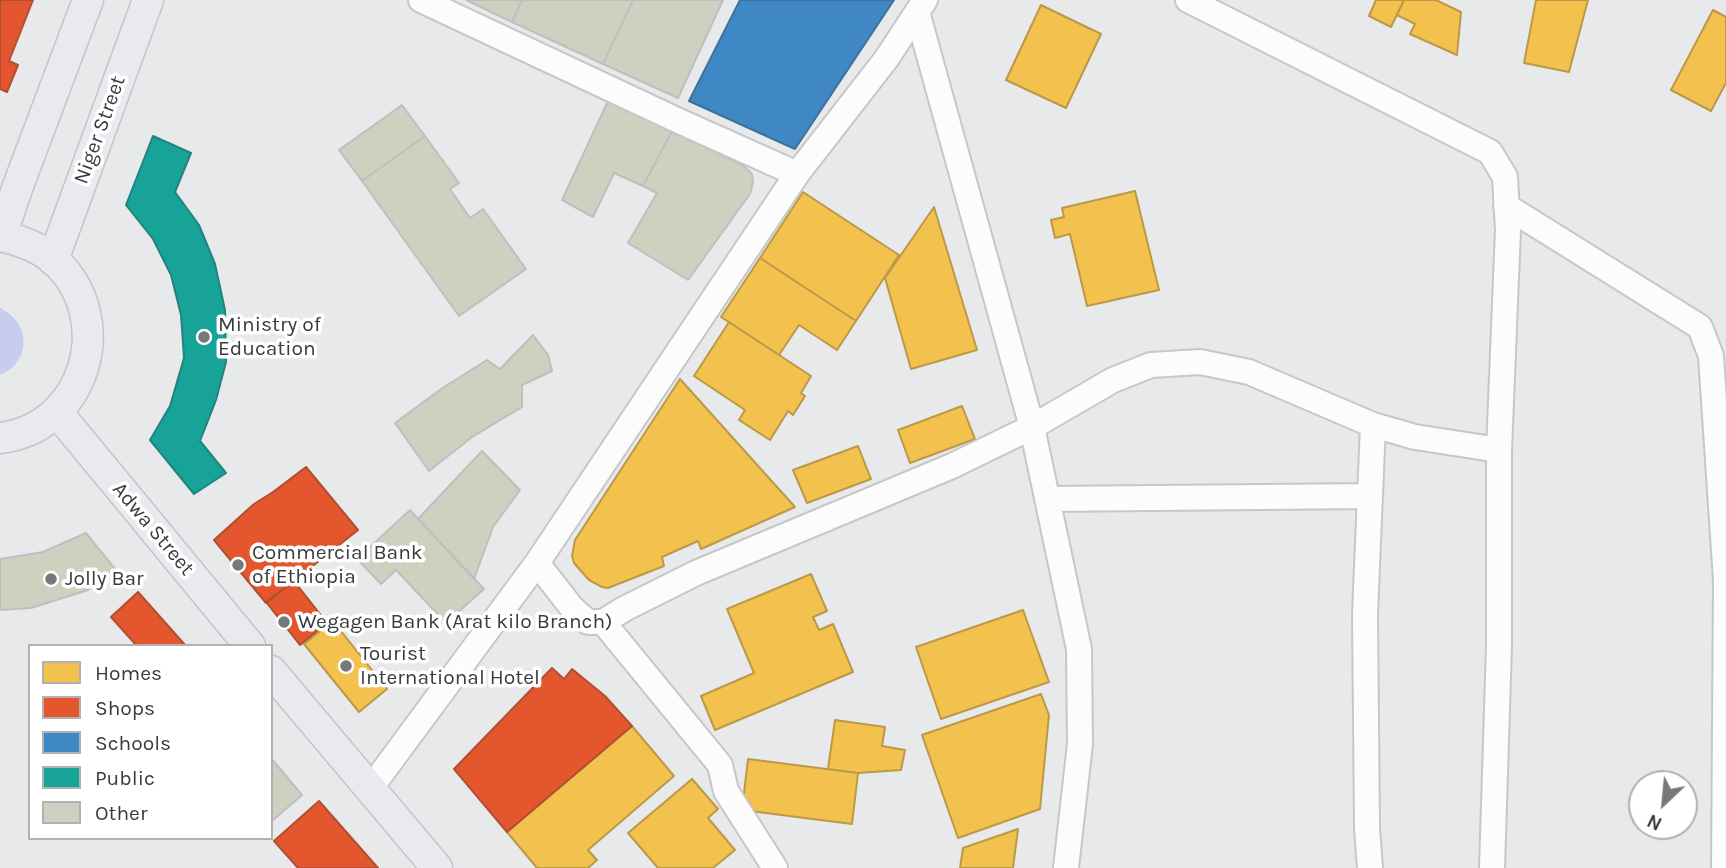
<!DOCTYPE html>
<html>
<head>
<meta charset="utf-8">
<style>
	body { margin:0 }
	#map { position:relative; width:1726px; height:868px; overflow:hidden; background:#e8e9ea; font-family:Karla,sans-serif }
	canvas { display:block }
	.legend { position:absolute; left:28px; top:644px; width:245px; height:196px; box-sizing:border-box; background:#fff; border:2px solid #b0b1b1; margin:0; padding:9px 12px; list-style:none; font-size:21px; color:#3a3b3c }
	.legend li { display:flex; align-items:center; gap:14px; height:35px }
	.legend b { width:35px; border:2px solid #b0b1b1 }
	.north { position:absolute; left:1628px; top:770px; width:70px; height:70px; box-sizing:border-box; background:#fff; border:2px solid #b0b1b1; border-radius:50%; rotate:206deg; font-size:19px; font-weight:700; line-height:28px; text-align:center; color:#3a3b3c }
	.north::after { content:''; display:block; margin:auto; width:24px; height:32px; background:#777879; clip-path:polygon(50% 0,100% 100%,50% 72%,0 100%) }
</style>
</head>
<body>
<div id="map">
<canvas width="1726" height="868"></canvas>
<ul class="legend">
<li><b style="height:19px;background:#f2c14e"></b>Homes</li>
<li><b style="height:19px;background:#e4572e"></b>Shops</li>
<li><b style="height:19px;background:#3f88c5"></b>Schools</li>
<li><b style="height:19px;background:#17a398"></b>Public</li>
<li><b style="height:19px;background:#ccd1c0"></b>Other</li>
</ul>
<div class="north">N</div>
</div>
<script>
const ctx = document.querySelector('canvas').getContext('2d');
ctx.lineJoin = 'round';
function fill(path, color) {
  ctx.fillStyle = color;
  ctx.fill(path, 'evenodd');
}
function stroke(path, color, width, dash) {
  ctx.strokeStyle = color;
  ctx.lineWidth = width;
  ctx.lineCap = dash ? 'butt' : 'round';
  ctx.setLineDash(dash || []);
  ctx.stroke(path);
}
function write(font, color, halo, rows, align = 'center') {
  ctx.font = font + ' Karla,sans-serif';
  ctx.lineWidth = 7;
  ctx.setLineDash([]);
  ctx.textBaseline = 'middle';
  ctx.strokeStyle = halo;
  ctx.fillStyle = color;
  for (const [text, x, y, turn = 0] of rows) {
    ctx.save();
    ctx.translate(x, y);
    ctx.rotate((+turn || 0) * Math.PI / 180);
    ctx.textAlign = isNaN(turn) ? turn : align;
    if (halo) ctx.strokeText(text, 0, 0);
    ctx.fillText(text, 0, 0);
    ctx.restore();
  }
}
const green = new Path2D(`
	M 0,308 C 30,322 33,361 0,375 Z`);
const homes = new Path2D(`
	M 1376,0 L 1404,0 L 1391,27 L 1369,16 Z
	M 1404,0 L 1436,0 L 1461,12 L 1457,55 L 1410,34 L 1415,24 L 1397,15 Z
	M 1536,0 L 1588,0 L 1569,72 L 1524,63 Z
	M 1041,5 L 1101,34 L 1066,108 L 1006,80 Z
	M 1713,10 L 1726,17 L 1726,83 L 1711,111 L 1671,90 Z
	M 1135,191 L 1159,290 L 1087,306 L 1070,234 L 1055,238 L 1051,220 L 1064,217 L 1062,208 Z
	M 803,192 L 899,255 L 856,321 L 760,258 Z
	M 934,207 L 977,350 L 911,369 L 885,278 Z
	M 760,258 L 856,321 L 837,350 L 799,325 L 779,355 L 721,317 Z
	M 729,322 L 811,376 L 801,393 L 805,396 L 793,415 L 788,411 L 770,440 L 739,420 L 745,410 L 694,376 Z
	M 680,379 L 795,507 L 701,549 L 698,541 L 662,557 L 664,566 L 608,588 L 602,587 L 589,580 L 574,563 L 572,556 L 575,540 Z
	M 962,406 L 975,439 L 910,463 L 898,430 Z
	M 858,446 L 871,479 L 807,503 L 793,470 Z
	M 811,574 L 827,611 L 813,617 L 819,630 L 833,624 L 853,672 L 715,730 L 701,696 L 754,673 L 727,609 Z
	M 1023,610 L 1049,682 L 941,719 L 916,647 Z
	M 333,621 L 387,689 L 359,712 L 304,644 Z
	M 1041,694 L 1049,715 L 1040,809 L 958,838 L 922,735 Z
	M 835,720 L 885,727 L 882,746 L 905,750 L 901,770 L 858,773 L 828,769 Z
	M 632,726 L 674,776 L 588,850 L 597,860 L 588,868 L 537,868 L 507,832 Z
	M 748,759 L 858,773 L 852,824 L 742,810 Z
	M 692,779 L 718,809 L 708,818 L 735,850 L 713,868 L 658,868 L 628,833 Z
	M 1018,829 L 1013,868 L 960,868 L 963,848 Z`);
const shops = new Path2D(`
	M 0,0 L 33,0 L 9,61 L 18,65 L 7,92 L 0,89 Z
	M 306,467 L 358,530 L 266,603 L 214,540 L 254,504 L 273,492 Z
	M 294,581 L 327,623 L 300,645 L 266,602 Z
	M 138,592 L 186,646 L 137,646 L 111,617 Z
	M 552,668 L 564,679 L 572,669 L 605,696 L 632,726 L 507,832 L 454,769 Z
	M 319,801 L 378,868 L 298,868 L 274,841 Z`);
const schools = new Path2D(`
	M 740,0 L 894,0 L 795,149 L 689,101 Z`);
const public = new Path2D(`
	M 153,136 L 191,153 L 175,192 L 199,225 L 215,264 L 225,310 L 226,362 L 216,400 L 200,441 L 226,473 L 194,494 L 150,440 L 170,406 L 184,358 L 181,315 L 171,275 L 153,239 L 126,205 Z`);
const building = new Path2D(`
	M 466,0 L 522,0 L 512,22 Z
	M 522,0 L 633,0 L 603,64 L 512,22 Z
	M 633,0 L 723,0 L 678,98 L 603,64 Z
	M 608,101 L 672,131 L 643,186 L 614,173 L 593,217 L 562,200 Z
	M 402,105 L 425,136 L 362,181 L 339,150 Z
	M 672,131 L 744,166 L 752,174 L 753,182 L 750,194 L 688,280 L 628,243 L 657,193 L 643,186 Z
	M 425,136 L 459,183 L 450,189 L 470,218 L 483,209 L 526,269 L 459,316 L 362,181 Z
	M 533,335 L 548,355 L 552,371 L 522,385 L 522,407 L 472,437 L 429,471 L 395,423 L 441,389 L 487,360 L 500,369 Z
	M 482,451 L 520,490 L 493,527 L 474,579 L 418,519 Z
	M 410,510 L 484,589 L 446,623 L 396,570 L 381,584 L 357,559 Z
	M 86,533 L 115,569 L 88,590 L 31,608 L 0,610 L 0,559 L 43,552 Z
	M 271,758 L 302,795 L 271,822 Z`);
const minor = new Path2D(`
	M 421,0 L 679,121 L 797,174
	M 1188,0 L 1490,152 L 1505,177 L 1508,230 L 1499,450 L 1499,646 L 1492,868
	M 917,12 L 1032,427 L 1079,649 L 1080,744 L 1066,868
	M 1506,206 L 1700,327 L 1711,356 L 1726,581 L 1724,868
	M 1048,499 L 1370,496
	M 537,563 L 572,608 L 588,622 L 603,622 L 624,609 L 696,573 L 952,466 L 1032,427 L 1113,380 L 1151,365 L 1200,362 L 1249,372 L 1373,425 L 1415,437 L 1499,450
	M 603,622 L 720,765 L 726,791 L 775,868
	M 370,789 L 537,563 L 797,174 L 887,58 L 925,0
	M 1370,868 L 1367,828 L 1365,614 L 1373,425`);
const major = new Path2D(`
	M 0,236 C 19,240 39,247 54,260 C 118,318 86,428 0,438
	M 1,236 L 18,186 L 88,0
	M 53,260 L 148,0
	M 57,412 L 250,646
	M 271,671 L 437,868`);
const markers = [
	[204,337,7,"#777879"],
	[238,565,7,"#777879"],
	[51,579,7,"#777879"],
	[284,622,7,"#777879"],
	[346,666,7,"#777879"]
];
const streetNames = [
	["Niger Street",100,130,-70],
	["Adwa Street",153,529,50]
];
const poiNames = [
	["Ministry of",218,325],
	["Education",218,349],
	["Commercial Bank",252,553],
	["of Ethiopia",252,577],
	["Jolly Bar",65,579],
	["Wegagen Bank (Arat kilo Branch)",298,622],
	["Tourist",360,654],
	["International Hotel",360,678]
];
fill(green, '#c6cdee');
fill(homes, '#f2c14e');
stroke(homes, '#bb9949', 2);
fill(shops, '#e4572e');
stroke(shops, '#b14f32', 2);
fill(schools, '#3f88c5');
stroke(schools, '#3e719c', 2);
fill(public, '#17a398');
stroke(public, '#22847c', 2);
fill(building, '#ccd1c0');
stroke(building, '#bebfbf', 2);
stroke(minor, '#c6c7c8', 28);
stroke(major, '#c4c5c6', 33);
stroke(minor, '#fcfcfc', 24);
stroke(major, '#e9eaf0', 30);
for (const [x, y, r, color] of markers) {
  const dot = new Path2D();
  dot.arc(x, y, r, 0, 2 * Math.PI);
  ctx.fillStyle = color;
  ctx.fill(dot);
  stroke(dot, '#fff', 2.5);
}
write('21px', '#3a3b3c', '#fff', streetNames);
write('21px', '#3a3b3c', '#fff', poiNames, 'left');
</script>
</body>
</html>
